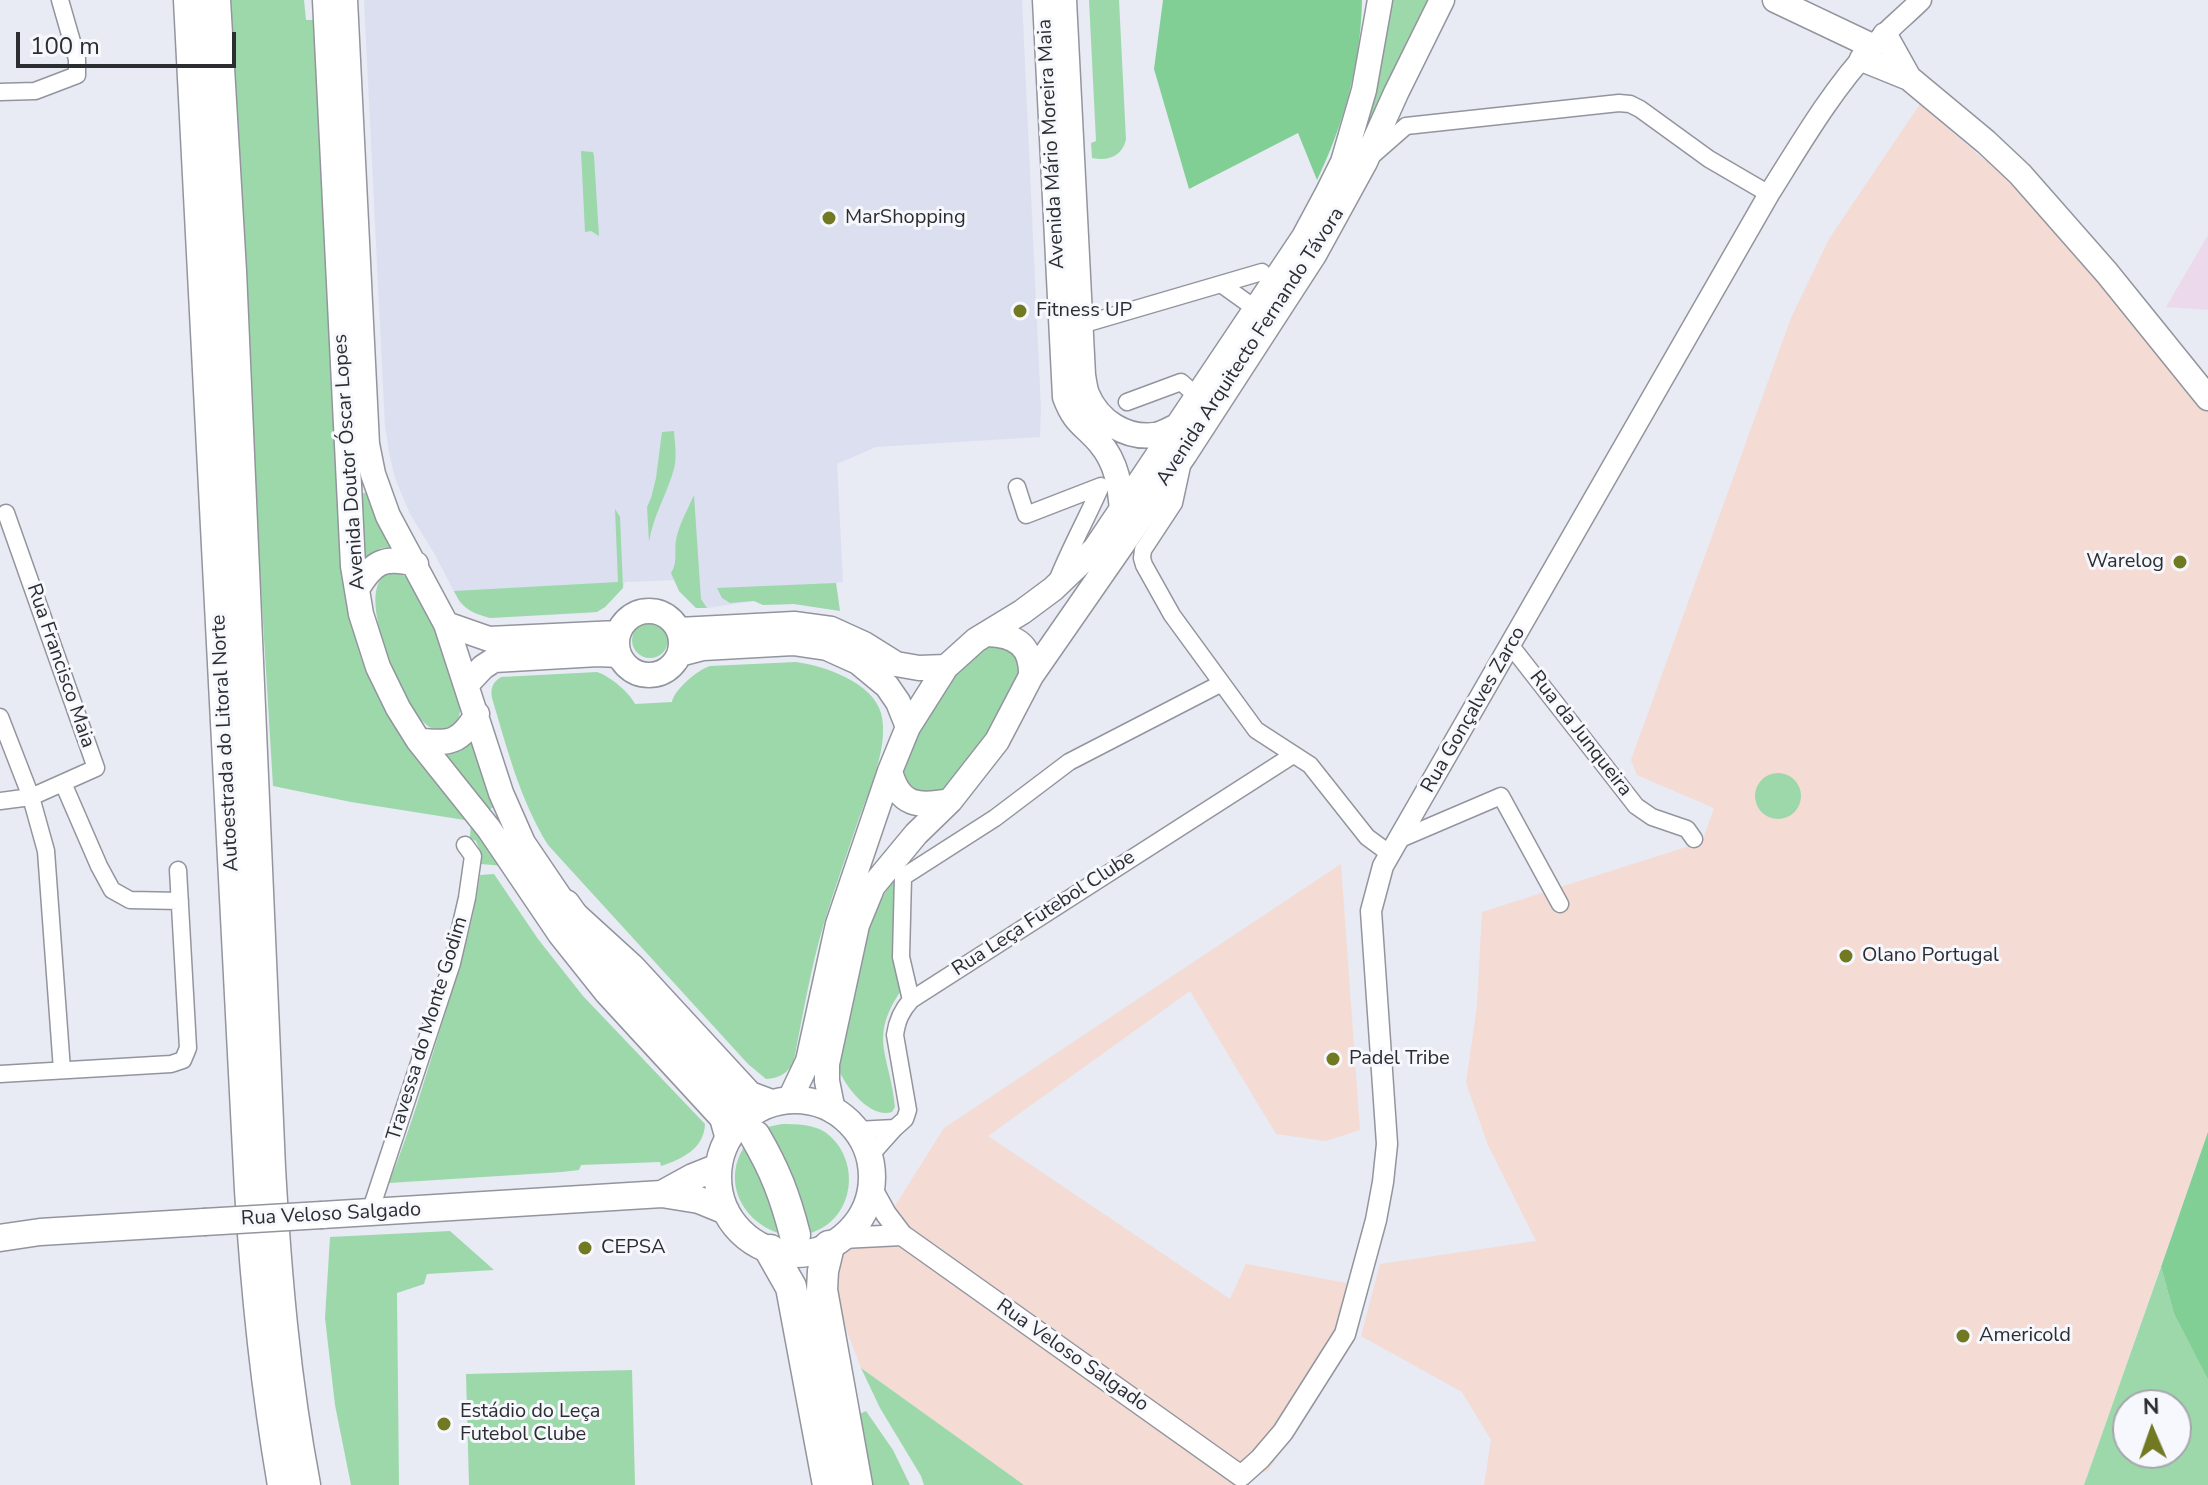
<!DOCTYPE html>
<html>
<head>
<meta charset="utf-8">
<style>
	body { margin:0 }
	#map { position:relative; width:2208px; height:1485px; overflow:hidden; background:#e8eaf4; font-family:"Nunito Sans",sans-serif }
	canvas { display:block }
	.north { position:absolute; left:2112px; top:1389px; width:80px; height:80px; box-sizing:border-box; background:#f6f8fd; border:2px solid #a5a7ab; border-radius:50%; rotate:358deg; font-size:22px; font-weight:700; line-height:32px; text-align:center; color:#2c2d30 }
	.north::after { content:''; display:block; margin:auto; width:28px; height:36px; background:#727923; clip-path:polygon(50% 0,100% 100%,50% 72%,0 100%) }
	.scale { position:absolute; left:16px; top:32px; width:220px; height:36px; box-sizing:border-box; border:4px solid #2c2d30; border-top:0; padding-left:10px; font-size:24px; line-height:28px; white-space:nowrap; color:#2c2d30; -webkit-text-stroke:6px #f6f8fd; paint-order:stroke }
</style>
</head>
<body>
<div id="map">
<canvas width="2208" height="1485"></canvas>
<div class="north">N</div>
<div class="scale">100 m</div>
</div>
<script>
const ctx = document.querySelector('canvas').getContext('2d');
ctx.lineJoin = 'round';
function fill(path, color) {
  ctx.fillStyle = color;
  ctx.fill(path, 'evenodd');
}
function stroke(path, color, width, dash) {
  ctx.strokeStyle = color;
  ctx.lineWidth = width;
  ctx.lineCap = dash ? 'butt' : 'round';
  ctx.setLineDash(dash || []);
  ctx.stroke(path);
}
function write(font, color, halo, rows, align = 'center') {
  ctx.font = font + ' "Nunito Sans",sans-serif';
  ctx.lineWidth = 6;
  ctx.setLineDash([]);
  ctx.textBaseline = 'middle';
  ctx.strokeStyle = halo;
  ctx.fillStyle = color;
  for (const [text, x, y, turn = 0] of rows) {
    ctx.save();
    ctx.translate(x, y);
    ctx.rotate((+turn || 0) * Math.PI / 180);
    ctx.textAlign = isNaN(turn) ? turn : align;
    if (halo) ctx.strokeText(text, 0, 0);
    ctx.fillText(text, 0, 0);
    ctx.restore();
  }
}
const built = new Path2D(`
	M 364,0 L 1022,0 L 1041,410 L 1040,437 L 876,447 L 837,464 L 843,582 L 836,583 L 840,611 L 794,604 L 763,605 L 754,601 L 707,608 L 696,608 L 679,591 L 674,580 L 625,582 L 623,588 L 605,607 L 590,613 L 490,618 L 467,608 L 460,603 L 434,553 L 410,514 L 395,478 L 389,453 L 385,426 Z`);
const industrial = new Path2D(`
	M 1920,104 L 1983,159 L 2020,174 L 2208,398 L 2208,1132 L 2084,1485 L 1484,1485 L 1491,1440 L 1462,1392 L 1361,1336 L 1380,1264 L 1536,1241 L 1488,1145 L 1466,1083 L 1477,1006 L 1482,912 L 1702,842 L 1714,808 L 1637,775 L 1631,760 L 1791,318 L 1829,239 Z
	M 1341,864 L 1360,1130 L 1326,1141 L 1276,1134 L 1190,991 L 988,1136 L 1230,1299 L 1246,1264 L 1346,1283 L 1355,1334 L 1268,1471 L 1241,1476 L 1236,1485 L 1024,1485 L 861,1368 L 827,1279 L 834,1258 L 852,1244 L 873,1241 L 944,1128 Z`);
const education = new Path2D(`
	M 2208,235 L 2208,310 L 2166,307 Z`);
const green = new Path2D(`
	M 231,0 L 304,0 L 306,20 L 317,20 L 355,624 L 503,866 L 481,864 L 481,853 L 476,841 L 470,838 L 471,821 L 351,802 L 273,786 L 259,556 Z
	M 1089,0 L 1119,0 L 1126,140 C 1121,157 1109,161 1092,158 L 1091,143 L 1096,141 Z
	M 1387,0 L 1433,0 L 1355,155 Z
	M 581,151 L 593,152 L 594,156 L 599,236 L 591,231 L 585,232 Z
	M 674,431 C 675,444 677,457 674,469 C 667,494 653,516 649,542 L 647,507 L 651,498 L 656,478 L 662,432 Z
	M 362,493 L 368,493 L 394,547 L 381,548 L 365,558 Z
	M 694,495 L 701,599 L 707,608 L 696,608 L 679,591 L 671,573 C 678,562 674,552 676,540 C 679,524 688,509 694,495 Z
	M 615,509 L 620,517 L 623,588 L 605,607 L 597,612 L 490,618 C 471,613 462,608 454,591 L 618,582 Z
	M 389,573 C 398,573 404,574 411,581 C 425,598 457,683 460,706 C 461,716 456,728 445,730 C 440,731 432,729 428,726 C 405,709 350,587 389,573 Z
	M 836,583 L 840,611 L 794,604 L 763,605 L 754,601 L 730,603 L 722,598 L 717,588 Z
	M632 640a18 18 0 1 1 36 0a18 18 0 1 1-36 0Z
	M 987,644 L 1011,649 L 1021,668 L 1018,680 L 997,720 L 979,745 L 944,791 L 925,797 L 905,785 L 901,770 L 911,740 L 959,668 Z
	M 796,662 C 825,666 872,682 881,713 C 890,746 868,793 857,824 C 846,857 834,890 824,923 C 811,967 803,1014 794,1060 C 789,1073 780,1078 766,1079 L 748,1064 L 548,845 C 520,800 507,748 492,698 C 490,688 493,682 501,677 L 597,672 C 610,676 630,693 635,704 L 672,702 C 674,690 697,670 710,666 Z
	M 473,741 L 494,807 L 488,810 L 443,754 L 461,751 Z
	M1755 796a23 23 0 1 1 46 0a23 23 0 1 1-46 0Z
	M 494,874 L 538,939 L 583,996 L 705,1124 C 704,1149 682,1159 661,1166 L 660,1162 L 581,1165 L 579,1170 L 562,1172 L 389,1183 C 409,1133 424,1082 440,1030 C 456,979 473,928 480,875 Z
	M 895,878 L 893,953 L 900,992 C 868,1040 891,1057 895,1107 L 892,1112 C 871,1119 846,1088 839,1070 C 850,1012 859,924 895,878 Z
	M 782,1124 C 796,1124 812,1124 825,1132 C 858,1155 857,1208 822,1228 C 817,1231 810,1233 805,1235 L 762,1128 Z
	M 749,1140 L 785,1235 C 740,1224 719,1177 749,1140 Z
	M 450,1231 L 494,1270 L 427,1274 L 424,1284 L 397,1293 L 399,1485 L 351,1485 L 335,1405 L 325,1318 L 330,1237 Z
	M 2161,1267 L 2174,1314 L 2208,1380 L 2208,1485 L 2084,1485 ZM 2128,1405 L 2176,1405 L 2176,1453 L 2128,1453 Z
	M 861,1368 L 1024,1485 L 924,1485 L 921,1476 L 880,1408 Z
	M 632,1370 L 635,1485 L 469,1485 L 466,1374 Z
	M 866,1411 L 893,1450 L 910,1485 L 870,1485 L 855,1416 Z`);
const forest = new Path2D(`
	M 1163,0 L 1362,0 C 1361,63 1344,124 1317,180 L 1298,133 L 1189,189 L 1154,69 Z
	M 2208,1132 L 2208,1380 L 2174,1314 L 2161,1267 Z`);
const motorwayTunnel = new Path2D(`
	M 731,1104 L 755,1136
	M 795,1235 L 803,1277`);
const minor = new Path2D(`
	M 0,92 L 35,91 L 77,75 L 77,59 L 60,0
	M 1374,154 L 1406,126 L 1619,103 L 1630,104 L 1640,109 L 1709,159 L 1769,194
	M 1221,284 L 1256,309
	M 1081,325 L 1262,272
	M 1127,402 L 1181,382 L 1198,397
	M 1182,466 L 1174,503 L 1143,550 L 1142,558 L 1144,565 L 1172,615 L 1256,730 L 1310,765 L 1367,837 L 1390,854
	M 1017,487 L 1026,515 L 1101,486 C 1087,518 1070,548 1057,581
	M 1511,646 L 1636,806 L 1652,817 L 1687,829 L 1694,839
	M 0,717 L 31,797 L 46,851 L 62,1070
	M 63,783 L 99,866 L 112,890 L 130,900 L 180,901
	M 0,801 L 31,797 L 96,768 L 6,513
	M 1398,840 L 1501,796 L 1560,904
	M 911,1000 L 901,957 L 903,877 L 995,818 L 1069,762 L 1220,684
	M 0,1074 L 171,1064 L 183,1060 L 188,1048 L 178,870
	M 895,1128 L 905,1119 L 908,1110 L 895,1035 C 897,1021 901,1011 911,1000 L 1293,755
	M 856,1130 L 895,1128 L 869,1157
	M 370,1212 L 452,963 L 467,898 L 473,856 L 465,845`);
const tertiary = new Path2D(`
	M 871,1187 L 886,1214 L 902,1235 L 1241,1476 L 1260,1459 L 1283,1432 L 1345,1334 L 1376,1220 L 1383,1182 L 1387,1144 L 1371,911 L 1383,866 L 1769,194 C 1801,143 1831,91 1872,47 C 1887,30 1905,16 1921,0
	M 842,1238 L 902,1235`);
const secondary = new Path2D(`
	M 325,0 L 353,566 L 361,614 L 378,667 L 398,708 L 418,740 L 489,829 L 560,934 L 607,993 L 722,1118 L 728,1139
	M 345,0 L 367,444 L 373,474 L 388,516 L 446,624 L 501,793 L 523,843 L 565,905 L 632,966 L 750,1094 L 774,1103
	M 1045,0 L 1065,397 C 1075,424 1084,424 1100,443 C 1117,463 1120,486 1122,511
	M 1064,0 L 1083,375 C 1084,381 1085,389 1087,394 C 1098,421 1126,439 1155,435 C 1163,434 1172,428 1179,425
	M 1775,0 L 1872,46
	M 1885,35 L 1909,78
	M 1862,59 L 1909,78 L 1986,142 L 2020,174 L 2107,273 L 2208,398
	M 357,589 C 374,561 384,556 416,564
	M617 643a32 32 0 1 1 64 0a32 32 0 1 1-64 0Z
	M 446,624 L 489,639 L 618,633
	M 679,630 L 794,624 L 831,629 L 864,644 L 896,664 L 919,668 L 946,667
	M 988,634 C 1016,635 1032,646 1031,676
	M 680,654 L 703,648 L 793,643 L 827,648 L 858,662 L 887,686 L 898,702 L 908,727
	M 467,684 L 483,667 L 494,660 L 598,654 L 619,655
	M 418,740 C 450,745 461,742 477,714
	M 890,771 C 899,806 918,807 950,801
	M 789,1101 L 808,1061 L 838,924 L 890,771 L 908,727 L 946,667 L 976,640 L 1022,612 L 1053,589 L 1095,549 L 1304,237 L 1326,196 L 1343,162 L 1364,90 L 1380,0
	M 833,1111 L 827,1081 L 827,1064 L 857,925 L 873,886 L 916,834 L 950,801 L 997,741 L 1031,676 L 1185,454 L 1314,255 L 1365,162 L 1396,93 L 1442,0`);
const primary = new Path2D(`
	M718 1177a77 77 0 1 1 154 0a77 77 0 1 1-154 0Z
	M 662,1194 L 693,1177 L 718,1167
	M 322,1215 L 662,1194 L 699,1200 L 726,1211
	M 0,1238 L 40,1232 L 204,1222`);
const motorway = new Path2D(`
	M 189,0 L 250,1190 C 256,1289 266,1387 283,1485
	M 215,0 L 231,271 L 270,1168 C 276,1275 285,1380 305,1485
	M 565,905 L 623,987 L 731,1104
	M 755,1136 C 775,1170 785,1196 795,1235
	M 829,1246 L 823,1271 L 822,1290 L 857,1485
	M 770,1250 L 791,1287 L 828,1485`);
const primaryBridge = new Path2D(`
	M 204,1222 L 322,1215`);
const markers = [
	[829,218,8,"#727923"],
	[1020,311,8,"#727923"],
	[2180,562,8,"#727923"],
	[1846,956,8,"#727923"],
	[1333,1059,8,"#727923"],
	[585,1248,8,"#727923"],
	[1963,1336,8,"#727923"],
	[444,1424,8,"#727923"]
];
const streetNames = [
	["Avenida Mário Moreira Maia",1052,144,-93],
	["Avenida Arquitecto Fernando Távora",1251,347,-57],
	["Avenida Doutor Óscar Lopes",350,462,-94],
	["Rua Francisco Maia",60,666,71],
	["Rua Gonçalves Zarco",1474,710,-60],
	["Rua da Junqueira",1580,734,52],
	["Autoestrada do Litoral Norte",226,743,-93],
	["Rua Leça Futebol Clube",1044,914,-33],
	["Travessa do Monte Godim",428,1029,-73],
	["Rua Veloso Salgado",331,1215,-3],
	["Rua Veloso Salgado",1072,1356,35]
];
const poiNames = [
	["MarShopping",845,218],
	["Fitness UP",1036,311],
	["Warelog",2164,562,"right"],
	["Olano Portugal",1862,956],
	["Padel Tribe",1349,1059],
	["CEPSA",601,1248],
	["Americold",1979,1336],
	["Estádio do Leça",460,1412],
	["Futebol Clube",460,1435]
];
fill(built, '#dbdff0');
fill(industrial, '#f4dbd3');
fill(education, '#ecdaec');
fill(green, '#9dd8ab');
fill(forest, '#82cf96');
stroke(motorwayTunnel, '#c2c4cd', 30, [30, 15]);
stroke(minor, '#93959e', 19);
stroke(tertiary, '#93959e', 23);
stroke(secondary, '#93959e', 27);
stroke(primary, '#93959e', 29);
stroke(motorway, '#93959e', 33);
stroke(minor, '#fff', 16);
stroke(tertiary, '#fff', 20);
stroke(secondary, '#fff', 24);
stroke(primary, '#fff', 26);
stroke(motorway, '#fff', 30);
stroke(primaryBridge, '#93959e', 29, []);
stroke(primaryBridge, '#fff', 26);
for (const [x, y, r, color] of markers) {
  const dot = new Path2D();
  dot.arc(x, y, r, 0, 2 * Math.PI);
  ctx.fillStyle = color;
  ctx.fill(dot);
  stroke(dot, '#f6f8fd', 3);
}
write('20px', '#2c2d30', '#f6f8fd', streetNames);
write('20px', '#2c2d30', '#f6f8fd', poiNames, 'left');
</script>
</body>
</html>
